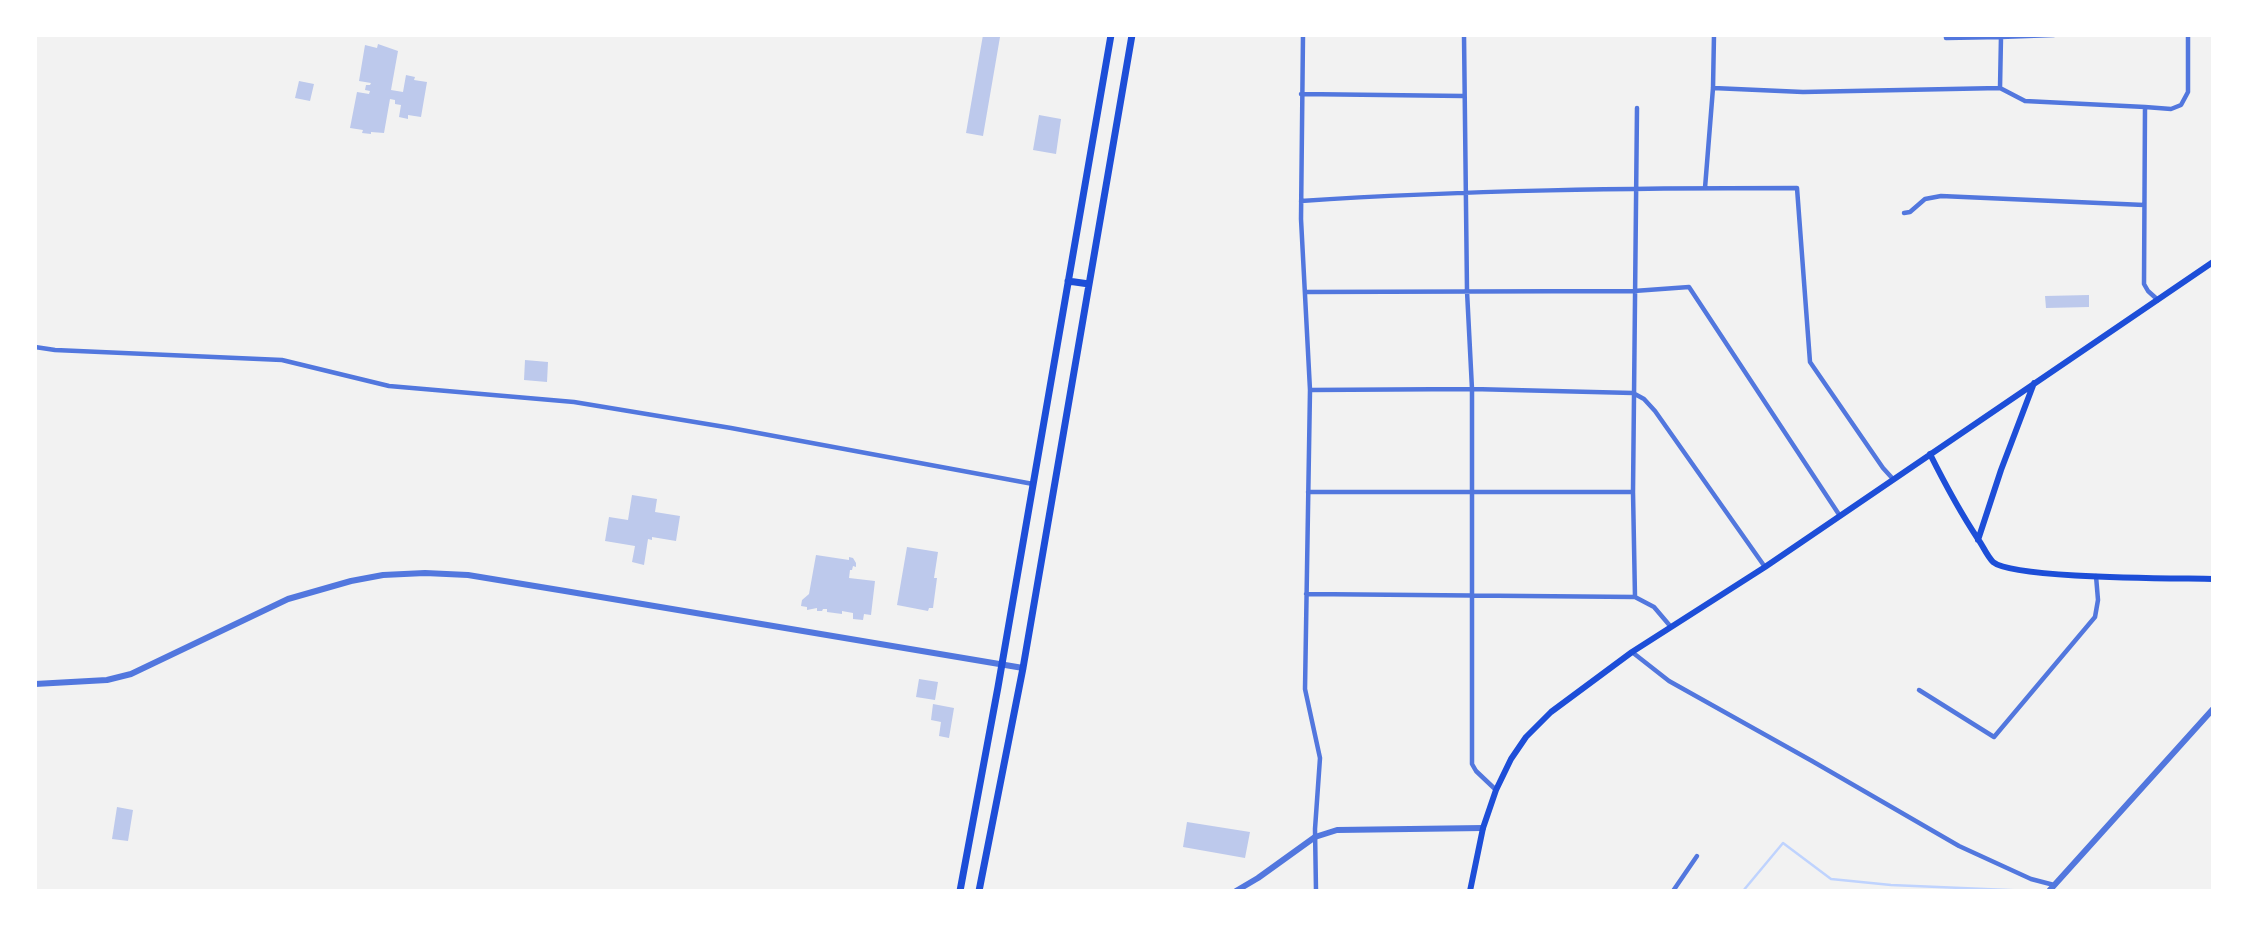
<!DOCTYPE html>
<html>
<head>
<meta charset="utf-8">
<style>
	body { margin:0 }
	#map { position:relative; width:2248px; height:926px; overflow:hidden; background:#f2f2f2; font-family:Mulish,sans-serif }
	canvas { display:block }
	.frame { position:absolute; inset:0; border:37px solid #fff; pointer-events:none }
</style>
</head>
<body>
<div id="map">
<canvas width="2248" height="926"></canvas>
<div class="frame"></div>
</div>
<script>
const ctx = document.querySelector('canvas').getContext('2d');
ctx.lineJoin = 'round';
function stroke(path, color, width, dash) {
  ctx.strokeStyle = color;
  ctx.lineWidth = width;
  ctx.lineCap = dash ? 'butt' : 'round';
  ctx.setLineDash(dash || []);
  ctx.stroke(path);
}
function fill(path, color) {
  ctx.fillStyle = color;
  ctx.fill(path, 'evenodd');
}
const stream = new Path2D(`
	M 1743,891 L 1783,843 L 1831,879 L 1891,885 L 2032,891`);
const building = new Path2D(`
	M 983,35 L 1000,37 L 983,136 L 966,133 Z
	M 378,44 L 398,51 L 391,90 L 403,92 L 406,75 L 415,77 L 414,80 L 427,82 L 421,117 L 408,115 L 408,119 L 399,117 L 401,105 L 395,104 L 395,100 L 390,99 L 384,133 L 371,132 L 371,134 L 362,133 L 363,130 L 350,128 L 357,92 L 369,94 L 370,91 L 365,90 L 366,85 L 370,85 L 371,83 L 359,81 L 365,45 L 377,48 Z
	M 299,81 L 314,84 L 310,101 L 295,98 Z
	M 1039,115 L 1061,119 L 1056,154 L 1033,150 Z
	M 2089,295 L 2089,307 L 2046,308 L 2045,296 Z
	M 525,360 L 548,362 L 547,382 L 524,380 Z
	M 632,495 L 657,499 L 655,512 L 680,516 L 676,541 L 652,537 L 652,540 L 648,539 L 644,565 L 632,562 L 635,546 L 605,541 L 609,517 L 628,520 Z
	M 907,547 L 938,552 L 934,578 L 937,578 L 933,608 L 929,608 L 928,611 L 897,605 Z
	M 816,555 L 849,560 L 849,557 L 853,558 L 856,563 L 856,567 L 853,566 L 852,570 L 850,570 L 849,578 L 875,581 L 871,615 L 864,614 L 863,620 L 853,619 L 853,613 L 842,611 L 842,614 L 827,612 L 827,609 L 823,609 L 822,611 L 817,611 L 817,608 L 807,610 L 807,607 L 801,606 L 802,600 L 809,594 Z
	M 919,679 L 938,682 L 935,700 L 916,697 Z
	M 933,704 L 954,708 L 949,738 L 939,736 L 941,722 L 931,720 Z
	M 117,807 L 133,810 L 128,841 L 112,839 Z
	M 1187,822 L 1250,832 L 1245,858 L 1183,847 Z`);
const minor = new Path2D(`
	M 1303,35 L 1301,219 L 1310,390 L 1305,689 L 1320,758 L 1315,829 L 1316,891
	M 1464,35 L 1467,291 L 1472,389 L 1472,764 L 1476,771 L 1496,790
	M 2001,37 L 2054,35
	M 1713,88 L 1803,92 L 2000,88 L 2001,37 L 1946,38 L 1946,35
	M 2000,88 L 2025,101 L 2145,107 L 2144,284 L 2148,291 L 2158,300
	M 1301,94 L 1463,96
	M 2145,107 L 2171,109 L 2181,105 L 2188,92 L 2188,35
	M 1705,188 L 1713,88 L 1714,35
	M 1301,201 C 1466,190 1632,188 1797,188 L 1810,362 L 1883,468 L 1893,479
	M 1904,213 L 1910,212 L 1925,199 L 1941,196 L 2144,205
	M 1305,292 L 1634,291 L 1689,287 L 1840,516
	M 35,347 L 55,350 L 282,360 L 389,386 L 574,402 L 731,428 L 1033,484
	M 1310,390 L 1472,389 L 1633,393 L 1644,399 L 1655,411 L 1765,567
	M 1308,492 L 1633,492
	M 1306,594 L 1635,597 L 1654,607 L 1671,627
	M 1635,597 L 1633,492 L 1637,108
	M 1632,652 L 1669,681 L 1812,761 L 1959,846 L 2031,879 L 2054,885
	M 1919,690 L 1994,737 L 2095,617 L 2098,600 L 2096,576
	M 1673,891 L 1697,856`);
const tertiary = new Path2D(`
	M 35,684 L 107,680 L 131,674 L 288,599 L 351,581 L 383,575 L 425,573 L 468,575 L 565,591 L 1023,668
	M 1236,891 L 1258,878 L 1315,837 L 1337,830 L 1483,828
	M 2049,891 L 2213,709`);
const secondary = new Path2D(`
	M 1930,454 C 1945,484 1960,512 1978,539 C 1983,546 1987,556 1993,562 C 2013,579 2178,578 2213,579
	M 1978,540 L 2001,470 L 2034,383
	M 1470,891 L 1483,828 L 1496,790 L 1511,759 L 1526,737 L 1551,712 L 1632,652 L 1765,567 L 2213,262`);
const primary = new Path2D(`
	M 1068,281 L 1089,284
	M 960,891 L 998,687 L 1111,35
	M 979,891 L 1023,668 L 1132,35`);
stroke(stream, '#bfd3fe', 2.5);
fill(building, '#bdc9ec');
stroke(minor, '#5277de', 4.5);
stroke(tertiary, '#5277de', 6);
stroke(secondary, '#1d4ed8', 6);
stroke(primary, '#1d4ed8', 7);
</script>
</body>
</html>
